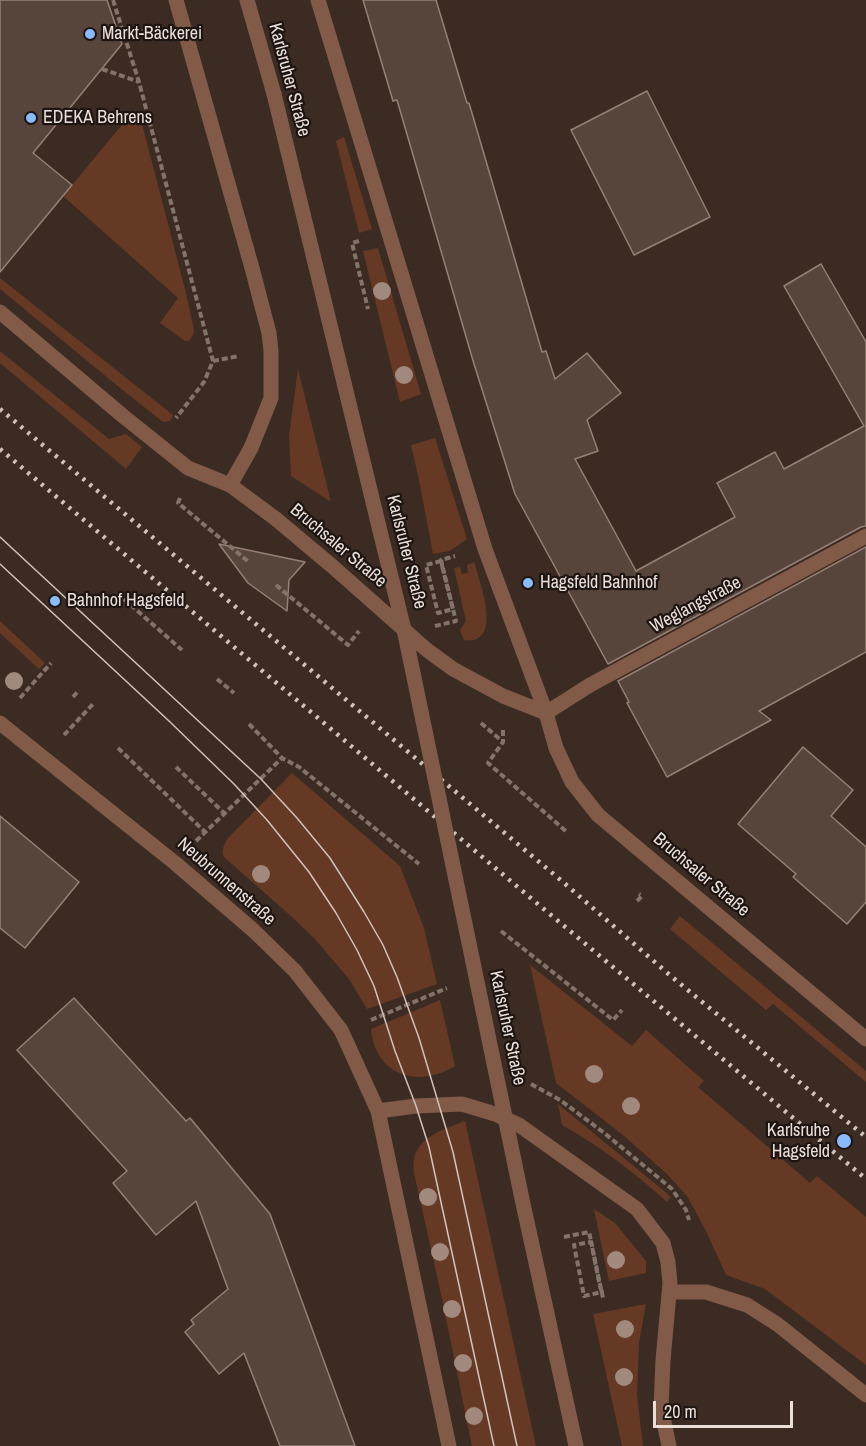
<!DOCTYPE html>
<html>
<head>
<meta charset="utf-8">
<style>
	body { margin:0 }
	#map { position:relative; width:866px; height:1446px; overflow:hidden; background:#3c2b22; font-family:"Archivo Narrow",sans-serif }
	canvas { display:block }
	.scale { position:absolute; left:653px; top:1401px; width:140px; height:27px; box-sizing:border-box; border:3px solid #eaded8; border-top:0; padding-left:8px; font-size:18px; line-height:21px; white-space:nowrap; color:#eaded8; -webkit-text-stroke:4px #1d1512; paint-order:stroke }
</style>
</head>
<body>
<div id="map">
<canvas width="866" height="1446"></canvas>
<div class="scale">20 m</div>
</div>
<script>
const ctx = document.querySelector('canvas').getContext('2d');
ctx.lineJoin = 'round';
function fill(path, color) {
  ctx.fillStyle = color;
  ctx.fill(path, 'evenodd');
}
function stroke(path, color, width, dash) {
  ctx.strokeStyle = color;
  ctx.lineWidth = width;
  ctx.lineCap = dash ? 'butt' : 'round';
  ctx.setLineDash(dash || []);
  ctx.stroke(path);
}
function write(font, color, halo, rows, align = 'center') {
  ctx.font = font + ' "Archivo Narrow",sans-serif';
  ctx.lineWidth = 4.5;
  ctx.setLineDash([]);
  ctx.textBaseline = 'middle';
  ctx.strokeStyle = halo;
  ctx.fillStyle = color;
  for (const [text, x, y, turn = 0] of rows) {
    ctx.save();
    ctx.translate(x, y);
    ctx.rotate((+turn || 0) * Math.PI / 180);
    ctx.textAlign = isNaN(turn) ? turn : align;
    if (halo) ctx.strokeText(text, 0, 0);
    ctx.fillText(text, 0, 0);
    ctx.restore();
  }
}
const green = new Path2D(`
	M 130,115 L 142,124 L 186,293 L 194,330 L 193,335 L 189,341 L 185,341 L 160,323 L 178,298 L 63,196 Z
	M 344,137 L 372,229 L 359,233 L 336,141 Z
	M 378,248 L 421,394 L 400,402 L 363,251 Z
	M 0,278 L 173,415 L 170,421 L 163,422 L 120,388 L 0,289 Z
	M 0,351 L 109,439 L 126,434 L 142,447 L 126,469 L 0,363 Z
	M 298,369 L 331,502 L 291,476 L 289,436 Z
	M 435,438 L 467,539 L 450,551 L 433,554 L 419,480 L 411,445 Z
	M 474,562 C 480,582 504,646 464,640 L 460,630 L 466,621 L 454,568 L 460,567 L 462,574 L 468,573 L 467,565 Z
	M 0,621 L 45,663 L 39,669 L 0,633 Z
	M 292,773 L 400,866 L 424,928 L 437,984 L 367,1009 L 349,979 L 314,938 L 292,917 L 224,857 C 221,850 224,845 228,838 Z
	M 680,916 L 866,1071 L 866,1082 L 773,1004 L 766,1010 L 670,929 Z
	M 530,965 L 632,1046 L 646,1030 L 704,1081 L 698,1087 L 810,1183 L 817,1176 L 866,1217 L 866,1365 L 765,1289 L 726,1275 L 705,1229 L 687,1196 L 667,1174 L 623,1135 L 556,1083 Z
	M 440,1000 L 455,1066 C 417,1089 375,1075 371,1029 Z
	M 558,1104 L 663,1190 L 671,1197 L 667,1202 C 635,1173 600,1146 562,1125 Z
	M 465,1121 L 536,1446 L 472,1446 L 441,1294 L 414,1173 C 414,1168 413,1162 414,1158 C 419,1136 447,1128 465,1121 Z
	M 594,1209 L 615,1223 L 646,1261 L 646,1273 L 609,1281 Z
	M 646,1304 L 639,1343 L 637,1395 L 643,1446 L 622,1446 L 593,1314 Z`);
const building = new Path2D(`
	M 0,0 L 107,0 L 122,44 L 33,153 L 72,185 L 0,272 Z
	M 363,0 L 436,0 L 467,103 L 469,103 L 542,352 L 546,351 L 555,379 L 587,353 L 621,393 L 587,420 L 598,451 L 575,459 L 636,571 L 735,517 L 717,483 L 775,452 L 784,469 L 864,426 L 784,286 L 821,264 L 866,342 L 866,526 L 861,527 L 608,664 L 515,494 L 474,364 L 397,100 L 393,101 Z
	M 647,91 L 710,217 L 634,255 L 571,130 Z
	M 219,544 L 305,562 L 289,580 L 287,611 L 248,583 Z
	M 866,547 L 866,652 L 759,711 L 771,720 L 667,777 L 627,703 L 629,702 L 618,681 Z
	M 803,747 L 853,790 L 831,816 L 866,847 L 866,902 L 847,924 L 793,877 L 796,874 L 738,824 Z
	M 0,816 L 79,882 L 25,948 L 0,928 Z
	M 74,998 L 186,1121 L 190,1118 L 270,1214 L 355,1446 L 280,1446 L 244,1353 L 219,1374 L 185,1332 L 194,1324 L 191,1320 L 228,1289 L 196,1201 L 156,1235 L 113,1183 L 127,1171 L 17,1050 Z`);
const path = new Path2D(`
	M 113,0 L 139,82 L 213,361 L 204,382 L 176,418
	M 125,37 L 153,28
	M 102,69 L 139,82
	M 359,241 L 352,243 L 368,309
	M 213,361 L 239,356
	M 180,498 L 178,503 L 250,563
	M 443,570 L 441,561 L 426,565 L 438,613 L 453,609 L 441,560 L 455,556
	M 276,585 L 348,645 L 359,631
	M 117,593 L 182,650
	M 217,679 L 234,693
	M 73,697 L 79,690
	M 20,698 L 51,663
	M 481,723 L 503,742
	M 249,724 L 282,758 L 299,767 L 419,864
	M 503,730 L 503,742 L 488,763 L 567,832
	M 64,735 L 93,704
	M 118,748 L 205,832
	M 176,767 L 224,813
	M 196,841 L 282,758
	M 637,901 L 642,896 L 639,894
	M 501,931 L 613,1020 L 622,1010
	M 371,1020 L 447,988
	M 531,1084 L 560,1100 L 603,1132 L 672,1189 L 686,1210 L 689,1220
	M 564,1237 L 589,1232 L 591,1241
	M 600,1287 L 602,1292 L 584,1296 L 574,1245 L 591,1242 L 603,1298`);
const minor = new Path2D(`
	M 176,0 L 252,268 L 269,333 L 271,351 L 271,398 L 251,448 L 230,485
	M 247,0 L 274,94
	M 318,0 L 485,549 L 546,713 L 556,748 L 572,782 L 598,815 L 866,1039
	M 0,312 L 123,416 L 188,468 L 230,485 L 276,519 L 332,566 L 427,650 L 453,669 L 503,696 L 546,713
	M 546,713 L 590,685 L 866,536
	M 0,723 L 175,863 L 253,930 L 295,971 L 341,1030 L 378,1111 L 449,1446
	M 378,1111 L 416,1106 L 462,1104 L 495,1114 L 519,1125 L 637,1209 L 663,1243 L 668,1262 L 670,1283 L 663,1360 L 661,1408 L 669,1446
	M 670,1292 L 706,1292 L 747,1305 L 777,1324 L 866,1395`);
const tram = new Path2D(`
	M 0,537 L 261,779 L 297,818 L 330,858 L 364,912 L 383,945 L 397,977 L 419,1038 L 453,1152 L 517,1446
	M 0,564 L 169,721 L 234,784 L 267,820 L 309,872 L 336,913 L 357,950 L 374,986 L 395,1051 L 416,1106 L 429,1147 L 494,1446`);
const rail = new Path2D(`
	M 0,409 L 563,882 L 672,977 L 866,1137
	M 0,449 L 539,905 L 866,1179`);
const pathBridge = new Path2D(`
	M 435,626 L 456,621 L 443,570
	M 591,1241 L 600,1287`);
const minorBridge = new Path2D(`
	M 274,94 L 405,634 L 522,1199 L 576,1446`);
const trees = [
	[382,291],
	[404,375],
	[14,681],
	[261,874],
	[594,1074],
	[631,1106],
	[428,1197],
	[440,1252],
	[616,1260],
	[452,1309],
	[625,1329],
	[463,1363],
	[624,1377],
	[474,1416]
];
const markers = [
	[90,34,6,"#89bafc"],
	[31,118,6,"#89bafc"],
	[528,583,6,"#89bafc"],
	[55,601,6,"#89bafc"],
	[844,1141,8,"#89bafc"]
];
const poiNames = [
	["Markt-Bäckerei",102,34],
	["EDEKA Behrens",43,118],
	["Hagsfeld Bahnhof",540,583],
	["Bahnhof Hagsfeld",67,601],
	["Karlsruhe",830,1131,"right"],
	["Hagsfeld",830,1152,"right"]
];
const streetNames = [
	["Karlsruher Straße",289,80,75],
	["Bruchsaler Straße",338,546,40],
	["Karlsruher Straße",406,552,76],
	["Weglangstraße",696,605,-28],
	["Bruchsaler Straße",701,875,40],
	["Neubrunnenstraße",226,882,41],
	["Karlsruher Straße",507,1028,78]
];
fill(green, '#653924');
fill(building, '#57443b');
stroke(building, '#958076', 1.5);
stroke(path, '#82736b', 4, [6, 3]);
stroke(minor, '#815a48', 15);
stroke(tram, '#d0c3bd', 1.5);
stroke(rail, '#d0c3bd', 4.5, [3, 6]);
stroke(pathBridge, '#82736b', 4, [6, 3]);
stroke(minorBridge, '#815a48', 15);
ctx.fillStyle = '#a2897d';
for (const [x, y] of trees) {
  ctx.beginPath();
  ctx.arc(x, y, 9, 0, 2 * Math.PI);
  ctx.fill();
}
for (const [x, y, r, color] of markers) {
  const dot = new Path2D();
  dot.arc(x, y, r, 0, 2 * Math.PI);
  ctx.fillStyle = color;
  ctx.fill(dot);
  stroke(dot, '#1d1512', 2);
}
write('18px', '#eaded8', '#1d1512', poiNames, 'left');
write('18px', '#eaded8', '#1d1512', streetNames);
</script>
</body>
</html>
